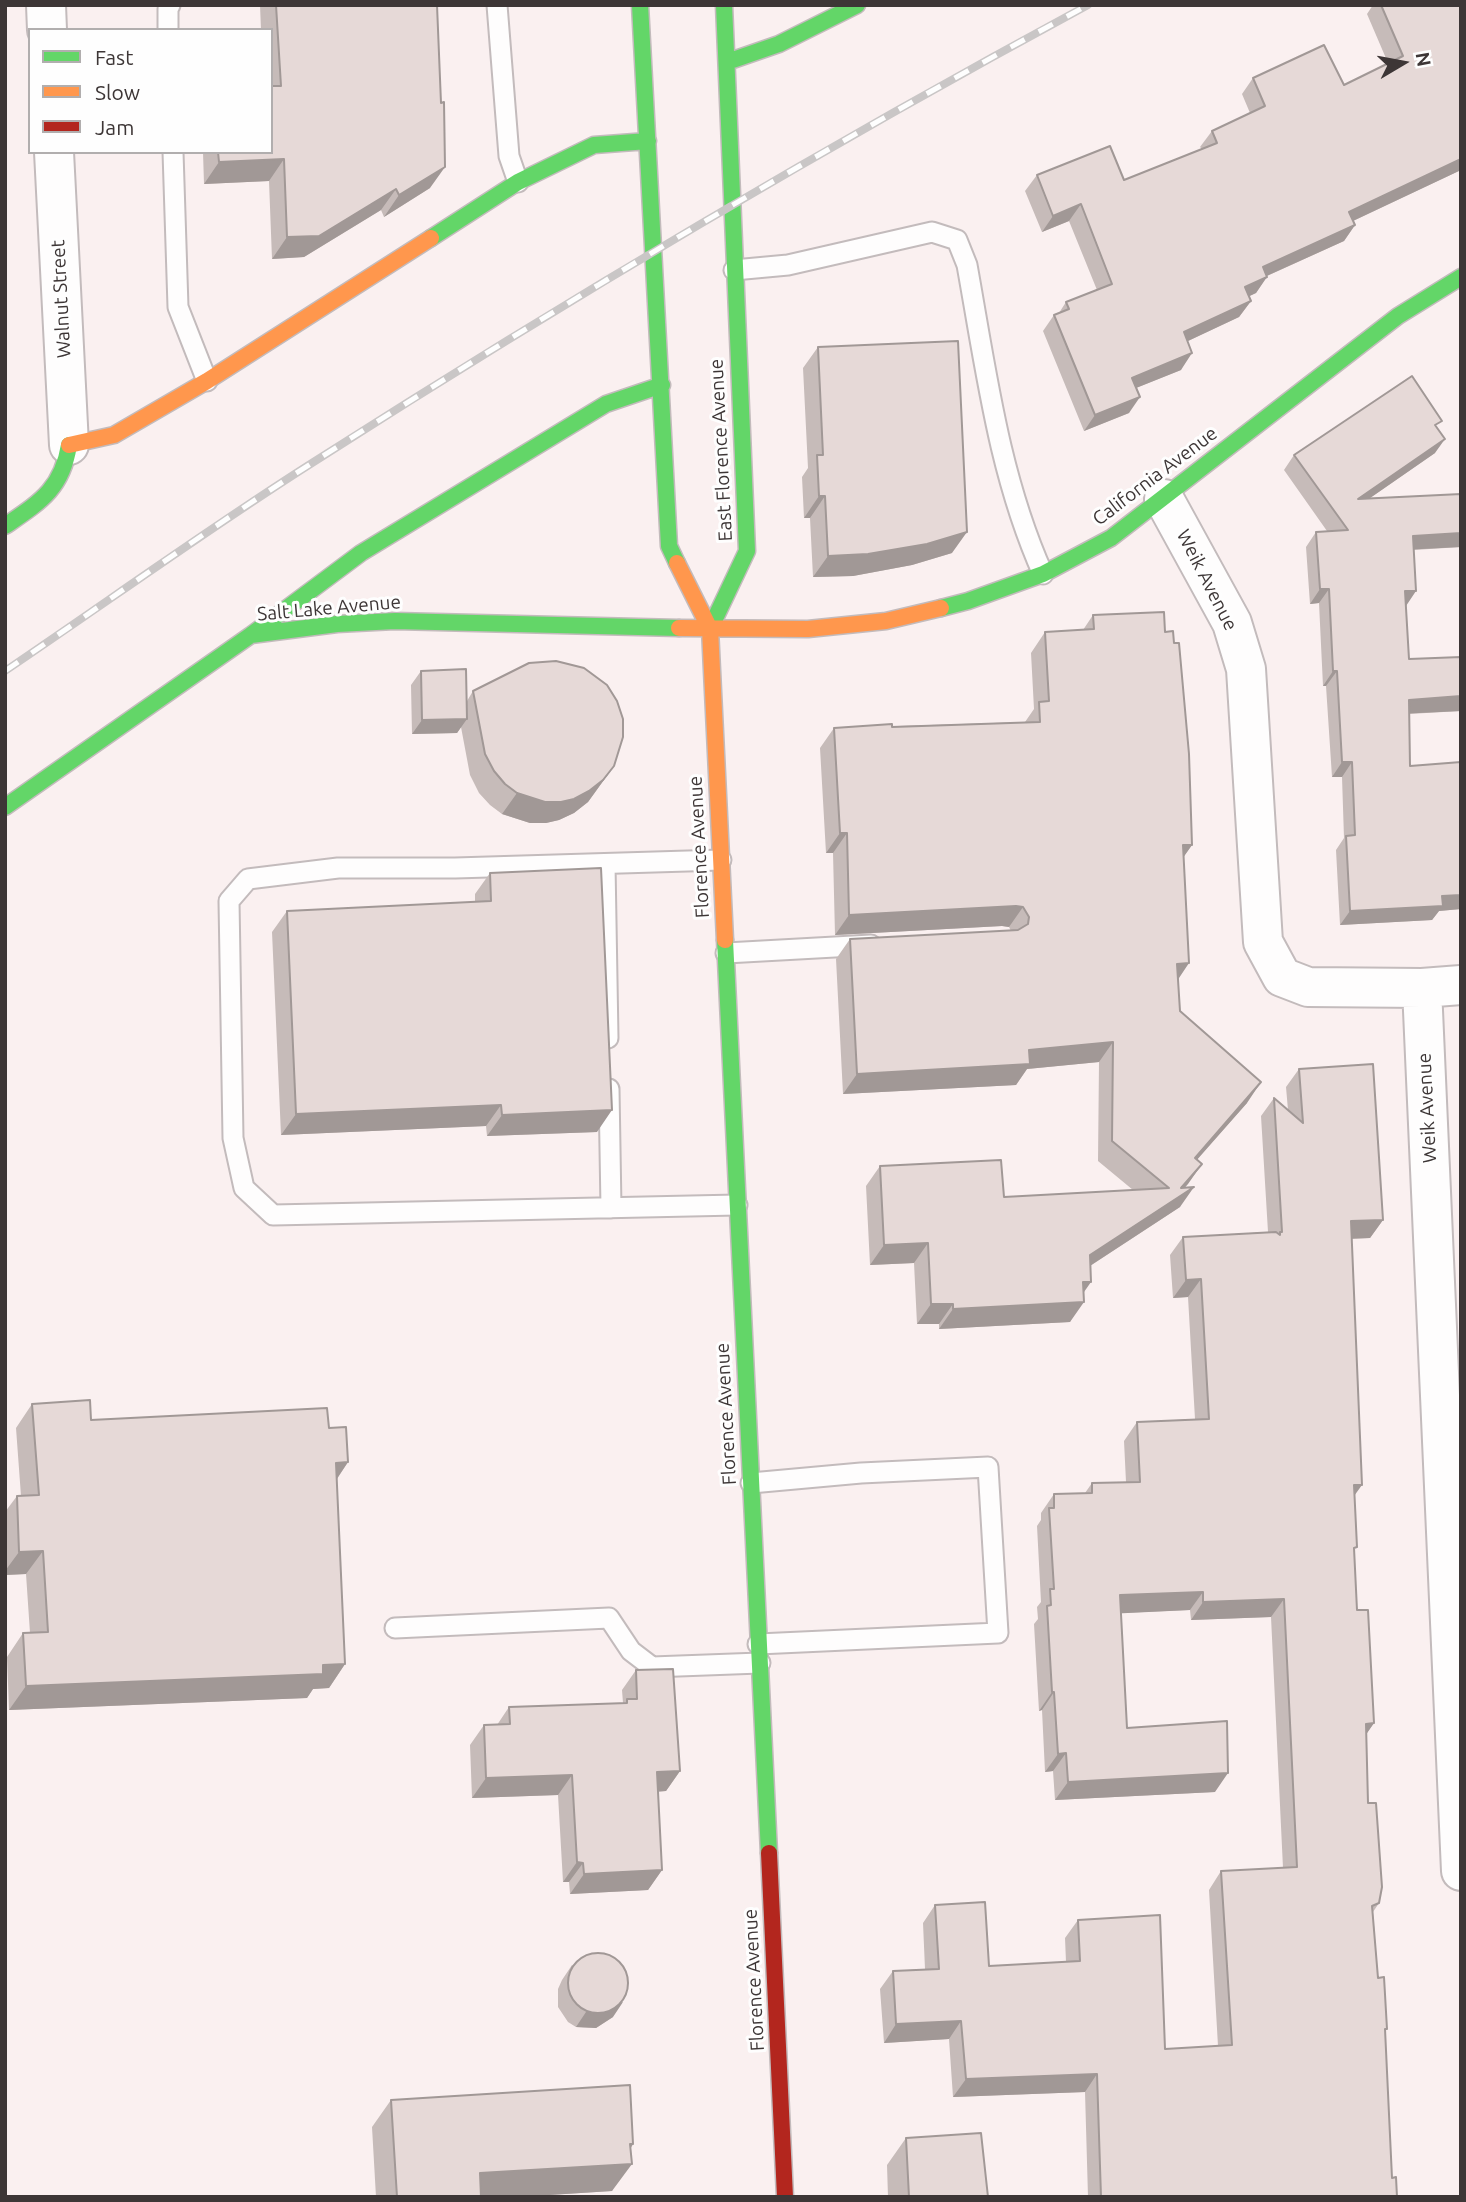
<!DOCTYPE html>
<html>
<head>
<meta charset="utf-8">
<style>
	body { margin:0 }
	#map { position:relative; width:1466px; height:2202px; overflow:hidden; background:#faf0f0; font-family:Ubuntu,sans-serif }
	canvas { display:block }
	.frame { position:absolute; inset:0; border:7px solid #3d3636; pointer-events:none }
	.legend { position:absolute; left:28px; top:28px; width:245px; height:126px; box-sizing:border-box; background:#fefefe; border:2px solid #b1aeae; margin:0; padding:9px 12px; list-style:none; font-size:21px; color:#3d3636 }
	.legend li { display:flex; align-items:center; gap:14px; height:35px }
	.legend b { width:35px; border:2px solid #b1aeae }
	.north { position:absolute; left:1368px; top:28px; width:70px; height:70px; -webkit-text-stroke:5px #fefefe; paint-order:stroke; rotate:80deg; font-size:19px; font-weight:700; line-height:28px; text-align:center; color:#3d3636 }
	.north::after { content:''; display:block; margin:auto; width:24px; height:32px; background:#3d3636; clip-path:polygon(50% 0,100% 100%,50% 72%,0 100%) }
</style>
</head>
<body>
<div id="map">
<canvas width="1466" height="2202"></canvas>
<div class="frame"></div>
<ul class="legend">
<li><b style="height:9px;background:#63d668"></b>Fast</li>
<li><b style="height:9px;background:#ff974d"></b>Slow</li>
<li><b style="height:9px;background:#b3261e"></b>Jam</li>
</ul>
<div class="north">N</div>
</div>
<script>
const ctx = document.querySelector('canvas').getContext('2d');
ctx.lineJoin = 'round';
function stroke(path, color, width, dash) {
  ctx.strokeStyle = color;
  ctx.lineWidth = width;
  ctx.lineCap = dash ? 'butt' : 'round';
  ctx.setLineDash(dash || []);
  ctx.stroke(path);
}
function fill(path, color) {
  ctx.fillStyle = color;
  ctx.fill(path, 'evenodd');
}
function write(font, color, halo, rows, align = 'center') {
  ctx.font = font + ' Ubuntu,sans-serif';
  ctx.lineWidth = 6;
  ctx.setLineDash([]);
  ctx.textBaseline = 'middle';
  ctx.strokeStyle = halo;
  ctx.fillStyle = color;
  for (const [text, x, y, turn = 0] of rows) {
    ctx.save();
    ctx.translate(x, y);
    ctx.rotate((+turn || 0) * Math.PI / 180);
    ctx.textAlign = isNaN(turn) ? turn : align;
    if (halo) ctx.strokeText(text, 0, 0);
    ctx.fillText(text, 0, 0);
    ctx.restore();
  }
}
const lane = new Path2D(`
	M 497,5 L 509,156 L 518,182
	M 168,30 L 168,9 L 170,5
	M 173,152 L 178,307 L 207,381
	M 734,270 L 788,265 L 932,232 L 957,240 L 967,265 C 986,370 999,476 1043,574
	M 721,860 L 455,868 L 338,868 L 248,879 L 229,901 L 233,1138 L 244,1188 L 273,1215 L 737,1205
	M 605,864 L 608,1038
	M 726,953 L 871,945
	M 609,1089 L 611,1208
	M 751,1483 L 861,1473 L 988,1467 L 998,1633 L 758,1644
	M 395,1628 L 609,1618 L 631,1651 L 652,1667 L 760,1663`);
const street = new Path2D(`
	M 46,5 L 47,30
	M 54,152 L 69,445
	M 1164,499 L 1232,623 L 1246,669 L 1263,942 L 1282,977 L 1308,987 L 1422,988 L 1461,1871
	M 1422,988 L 1461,985`);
const fast = new Path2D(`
	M 640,5 L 669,546 L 677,563
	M 727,62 L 779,44 L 857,5
	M 431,238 L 518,182 L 594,145 L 648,141
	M 5,526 C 40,502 62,489 69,445
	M 941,608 L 968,601 L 1043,574 L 1111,538 L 1398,316 L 1461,277
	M 710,629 L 747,551 L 724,5
	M 251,635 L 361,553 L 606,404 L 662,385
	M 5,807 L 251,635 L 337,624 L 395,621 L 679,628
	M 725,940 L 769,1853`);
const slow = new Path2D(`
	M 69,445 L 114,435 L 207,381 L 431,238
	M 677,563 L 710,629 L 725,940
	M 679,628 L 808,629 L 886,621 L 941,608`);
const jam = new Path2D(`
	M 769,1853 L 785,2197`);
const rail = new Path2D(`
	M 5,671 C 107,602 208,529 312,463 C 565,301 823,148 1088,5`);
const wall = new Path2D(`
	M 260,5 L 437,5 L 430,188 L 384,217 L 381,210 L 304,257 L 272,259 L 269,181 L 204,184 L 203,152 L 271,152 L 271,30 L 261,30 Z
	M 1373,5 L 1461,5 L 1461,170 L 1353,221 L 1355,225 L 1344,241 L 1267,276 L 1256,293 L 1249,296 L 1251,301 L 1239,317 L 1188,341 L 1181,370 L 1136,388 L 1129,413 L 1084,431 L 1043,331 L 1054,315 L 1059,313 L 1066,302 L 1097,290 L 1069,221 L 1042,232 L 1025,191 L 1037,175 L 1124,180 L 1202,149 L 1200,147 L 1212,131 L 1250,113 L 1242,94 L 1253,78 L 1344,85 L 1388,63 L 1367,14 Z
	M 818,347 L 952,553 L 912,565 L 853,576 L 813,577 L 810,518 L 804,518 L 802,477 L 808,468 L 803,368 Z
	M 1437,428 L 1435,453 L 1370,498 L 1461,494 L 1461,547 L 1414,550 L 1406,606 L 1409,659 L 1461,657 L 1461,711 L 1409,714 L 1410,766 L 1461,762 L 1461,909 L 1439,911 L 1432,920 L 1340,925 L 1336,850 L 1344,838 L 1342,777 L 1332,777 L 1326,686 L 1323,686 L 1319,603 L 1310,604 L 1306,547 L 1316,532 L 1327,531 L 1284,470 L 1294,455 Z
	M 1093,615 L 1165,632 L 1192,845 L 1183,857 L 1178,980 L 1180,1011 L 1247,1103 L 1197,1159 L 1202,1164 L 1185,1187 L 1180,1207 L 1090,1266 L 1084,1292 L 1070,1322 L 939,1329 L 939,1324 L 917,1324 L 914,1263 L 870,1265 L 866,1186 L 880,1166 L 1004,1197 L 1133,1190 L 1098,1161 L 1099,1062 L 1027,1069 L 1016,1085 L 843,1094 L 836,959 L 850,939 L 1011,931 L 1009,927 L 1002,926 L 835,935 L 833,853 L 826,853 L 820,748 L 834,728 L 1025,722 L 1034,709 L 1031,653 L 1045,632 L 1083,630 Z
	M 421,671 L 467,701 L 473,691 L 614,766 L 588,802 L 574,813 L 559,820 L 546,823 L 530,823 L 502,814 L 490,805 L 479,793 L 470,775 L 461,727 L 457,733 L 412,734 L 411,685 Z
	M 490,873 L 597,1132 L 487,1136 L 486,1126 L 281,1135 L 272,932 L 287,911 L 475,902 L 475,894 Z
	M 1299,1069 L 1383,1220 L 1370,1238 L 1352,1239 L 1354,1550 L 1357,1610 L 1374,1723 L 1366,1734 L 1368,1803 L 1379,1903 L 1373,1912 L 1378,1978 L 1385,2033 L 1392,2178 L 1397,2197 L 1088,2197 L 1085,2092 L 953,2097 L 949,2039 L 884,2043 L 880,1989 L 893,1971 L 925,1969 L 923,1923 L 935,1905 L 989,1966 L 1066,1962 L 1065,1938 L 1078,1920 L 1165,2049 L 1218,2046 L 1209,1890 L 1221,1871 L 1283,1868 L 1271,1617 L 1191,1620 L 1190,1610 L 1121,1613 L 1127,1728 L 1215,1792 L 1055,1800 L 1053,1771 L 1045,1772 L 1042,1710 L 1039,1711 L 1034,1624 L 1038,1619 L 1037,1607 L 1041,1602 L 1037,1526 L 1041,1520 L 1041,1513 L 1054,1494 L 1085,1493 L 1092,1483 L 1126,1482 L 1124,1441 L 1137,1422 L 1195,1419 L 1188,1297 L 1173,1298 L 1170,1255 L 1183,1237 L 1268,1232 L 1261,1116 L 1274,1098 L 1288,1110 L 1286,1087 Z
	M 32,1404 L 91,1420 L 329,1428 L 348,1462 L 337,1479 L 345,1664 L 329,1688 L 313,1689 L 307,1698 L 9,1710 L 7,1657 L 23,1633 L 30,1633 L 26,1574 L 5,1575 L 5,1512 L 17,1496 L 21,1496 L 16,1428 Z
	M 636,1670 L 680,1771 L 666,1791 L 658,1792 L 662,1870 L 648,1890 L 570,1894 L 569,1882 L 563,1882 L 558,1795 L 472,1798 L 470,1745 L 484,1725 L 497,1725 L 509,1707 L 623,1703 L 622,1690 Z
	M 572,1965 L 613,2017 L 596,2028 L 576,2027 L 568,2022 L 558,2007 L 558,1989 L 562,1980 Z
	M 391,2100 L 633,2144 L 631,2148 L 612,2191 L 518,2197 L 376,2197 L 372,2127 Z
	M 906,2138 L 988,2197 L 888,2197 L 887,2165 Z`);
const shadedWall = new Path2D(`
	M 284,159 L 269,181 L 204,184 L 219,162 Z
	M 1461,159 L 1461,170 L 1338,228 L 1349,212 Z
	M 445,167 L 430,188 L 384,217 L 399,195 Z
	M 396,189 L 381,210 L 304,257 L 272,259 L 287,237 Z
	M 1081,204 L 1069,221 L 1042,232 L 1053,216 Z
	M 1355,225 L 1344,241 L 1251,283 L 1263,267 Z
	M 1267,277 L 1256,293 L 1233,304 L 1245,287 Z
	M 1251,301 L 1239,317 L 1173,348 L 1184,332 Z
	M 1192,353 L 1181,370 L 1121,394 L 1132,378 Z
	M 1140,397 L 1129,413 L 1084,431 L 1095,415 Z
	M 1445,439 L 1435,453 L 1347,514 L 1358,499 Z
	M 819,496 L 825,496 L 810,518 L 804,518 Z
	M 967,532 L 952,553 L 912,565 L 853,576 L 813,577 L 828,556 Z
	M 1461,533 L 1461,547 L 1402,550 L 1413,536 Z
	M 1320,589 L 1329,589 L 1319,603 L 1310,604 Z
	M 1405,591 L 1416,591 L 1406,606 Z
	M 1333,671 L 1337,671 L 1326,686 L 1323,686 Z
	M 1461,696 L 1461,711 L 1398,714 L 1409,700 Z
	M 467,719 L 457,733 L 412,734 L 422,720 Z
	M 1342,762 L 1352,762 L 1342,777 L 1332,777 Z
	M 614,766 L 588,802 L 574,813 L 559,820 L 546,823 L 530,823 L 502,814 L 517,793 Z
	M 840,833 L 847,833 L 833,853 L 826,853 Z
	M 1183,845 L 1192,845 L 1178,865 Z
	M 1461,895 L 1461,909 L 1439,911 L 1432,920 L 1340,925 L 1350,911 L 1442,896 Z
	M 1016,906 L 1023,907 L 1009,927 L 1002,926 L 835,935 L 849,915 Z
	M 1189,963 L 1175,984 L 1177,964 Z
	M 1113,1042 L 1099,1062 L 1027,1069 L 1016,1085 L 843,1094 L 857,1074 L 1029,1050 Z
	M 1261,1082 L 1247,1103 L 1181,1178 L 1195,1158 Z
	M 501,1105 L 486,1126 L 281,1135 L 296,1114 Z
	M 612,1110 L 597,1132 L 487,1136 L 502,1115 Z
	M 1202,1164 L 1188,1184 L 1173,1201 L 1194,1187 L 1180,1207 L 1076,1275 L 1090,1255 L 1181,1188 Z
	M 1383,1220 L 1370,1238 L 1338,1239 L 1351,1221 Z
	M 928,1243 L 914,1263 L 870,1265 L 884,1245 Z
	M 1201,1279 L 1188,1297 L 1173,1298 L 1186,1280 Z
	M 1083,1282 L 1091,1282 L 1077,1302 Z
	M 1084,1302 L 1070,1322 L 939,1329 L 953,1309 Z
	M 931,1304 L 953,1304 L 939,1324 L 917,1324 Z
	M 348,1462 L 332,1486 L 336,1463 Z
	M 1354,1485 L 1362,1485 L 1349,1503 Z
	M 43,1551 L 26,1574 L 5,1575 L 5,1571 L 19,1552 Z
	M 1203,1592 L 1190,1610 L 1107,1614 L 1120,1595 Z
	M 1284,1599 L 1271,1617 L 1191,1620 L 1203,1602 Z
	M 345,1664 L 329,1688 L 313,1689 L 307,1698 L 9,1710 L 26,1686 Z
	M 1052,1692 L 1054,1692 L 1042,1710 L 1039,1711 Z
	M 1374,1723 L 1361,1742 L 1366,1724 Z
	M 1066,1753 L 1053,1771 L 1045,1772 L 1058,1754 Z
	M 680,1771 L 666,1791 L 643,1792 L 657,1772 Z
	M 1228,1773 L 1215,1792 L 1055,1800 L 1068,1782 Z
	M 572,1775 L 558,1795 L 472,1798 L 486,1778 Z
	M 577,1862 L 583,1863 L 569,1882 L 563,1882 Z
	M 662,1870 L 648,1890 L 570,1894 L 584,1874 Z
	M 623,2002 L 613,2017 L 596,2028 L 576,2027 L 586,2012 Z
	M 961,2021 L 949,2039 L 884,2043 L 896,2024 Z
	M 1097,2074 L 1085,2092 L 953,2097 L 966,2079 Z
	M 633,2144 L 619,2165 L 632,2164 L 612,2191 L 518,2197 L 463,2197 L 480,2173 Z`);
const building = new Path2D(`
	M 276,5 L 437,5 L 441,103 L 444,102 L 445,167 L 399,195 L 396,189 L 319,236 L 287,237 L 284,159 L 219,162 L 218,152 L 271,152 L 271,86 L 281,86 Z
	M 1381,5 L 1461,5 L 1461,159 L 1349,212 L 1355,225 L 1263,267 L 1267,277 L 1245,287 L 1251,301 L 1184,332 L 1192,353 L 1132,378 L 1140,397 L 1095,415 L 1054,315 L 1069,309 L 1066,302 L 1112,284 L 1081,204 L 1053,216 L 1037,175 L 1110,146 L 1124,180 L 1217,143 L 1212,131 L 1265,106 L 1253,78 L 1324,45 L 1344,85 L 1403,56 Z
	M 958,341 L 967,532 L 927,544 L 868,554 L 828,556 L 825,496 L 819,496 L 817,455 L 823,455 L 818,347 Z
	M 1412,376 L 1442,421 L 1435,425 L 1445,439 L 1358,499 L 1461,494 L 1461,533 L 1413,536 L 1416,591 L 1405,591 L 1409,659 L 1461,657 L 1461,696 L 1409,700 L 1410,766 L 1461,762 L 1461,895 L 1442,896 L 1443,906 L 1350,911 L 1346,836 L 1355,835 L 1352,762 L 1342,762 L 1337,671 L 1333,671 L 1329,589 L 1320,589 L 1316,532 L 1348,530 L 1294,455 Z
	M 1164,612 L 1165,632 L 1173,631 L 1174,643 L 1179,643 L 1189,754 L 1192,845 L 1183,845 L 1189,963 L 1177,964 L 1180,1011 L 1261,1082 L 1195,1158 L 1202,1164 L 1181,1188 L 1194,1187 L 1090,1255 L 1091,1282 L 1083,1282 L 1084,1302 L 953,1309 L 953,1304 L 931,1304 L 928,1243 L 884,1245 L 880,1166 L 1001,1160 L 1004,1197 L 1169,1188 L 1112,1141 L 1113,1042 L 1029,1050 L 1030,1064 L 857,1074 L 850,939 L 1018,930 L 1028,924 L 1029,917 L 1023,907 L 1016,906 L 849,915 L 847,833 L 840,833 L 834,728 L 892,724 L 892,727 L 1040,722 L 1039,702 L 1049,701 L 1045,632 L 1094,629 L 1093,615 Z
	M 556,661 L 584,668 L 607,685 L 617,701 L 623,719 L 623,737 L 614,766 L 603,780 L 589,791 L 574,799 L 561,802 L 545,802 L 517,793 L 505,784 L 494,771 L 485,754 L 473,691 L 529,663 Z
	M 466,669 L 467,719 L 422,720 L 421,671 Z
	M 601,868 L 612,1110 L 502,1115 L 501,1105 L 296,1114 L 287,911 L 491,901 L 490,873 Z
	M 1373,1064 L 1383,1220 L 1351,1221 L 1362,1485 L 1354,1485 L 1357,1547 L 1354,1548 L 1357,1610 L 1368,1610 L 1374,1723 L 1366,1724 L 1368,1803 L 1376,1803 L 1382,1887 L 1379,1903 L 1372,1906 L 1378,1978 L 1384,1977 L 1387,2029 L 1385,2029 L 1392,2178 L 1396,2177 L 1397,2197 L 1101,2197 L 1097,2074 L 966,2079 L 961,2021 L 896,2024 L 893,1971 L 939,1969 L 935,1905 L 985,1902 L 989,1966 L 1080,1961 L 1078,1920 L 1160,1915 L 1165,2049 L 1232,2045 L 1221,1871 L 1297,1867 L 1284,1599 L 1203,1602 L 1203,1592 L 1120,1595 L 1127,1728 L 1227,1721 L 1228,1773 L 1068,1782 L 1066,1753 L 1058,1754 L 1054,1692 L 1052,1692 L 1047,1606 L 1051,1605 L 1050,1589 L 1054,1589 L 1049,1508 L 1054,1508 L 1054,1494 L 1092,1493 L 1092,1483 L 1140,1482 L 1137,1422 L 1209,1419 L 1201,1279 L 1186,1280 L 1183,1237 L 1276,1232 L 1280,1235 L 1280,1232 L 1282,1232 L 1274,1098 L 1303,1123 L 1299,1069 Z
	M 90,1400 L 91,1420 L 327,1408 L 329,1428 L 346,1427 L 348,1462 L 336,1463 L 345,1664 L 323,1665 L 323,1674 L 26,1686 L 23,1633 L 48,1632 L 43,1551 L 19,1552 L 17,1496 L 39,1495 L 32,1404 Z
	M 673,1669 L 680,1771 L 657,1772 L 662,1870 L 584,1874 L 583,1863 L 577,1862 L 572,1775 L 486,1778 L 484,1725 L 510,1724 L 509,1707 L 627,1703 L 627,1699 L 637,1699 L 636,1670 Z
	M568 1983a30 30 0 1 1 60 0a30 30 0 1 1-60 0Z
	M 630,2085 L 633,2144 L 630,2144 L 632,2164 L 480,2173 L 481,2197 L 397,2197 L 391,2100 Z
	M 981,2133 L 988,2197 L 909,2197 L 906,2138 Z`);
const streetNames = [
	["Walnut Street",61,299,-93],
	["East Florence Avenue",721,450,-93],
	["California Avenue",1155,476,-37],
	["Weik Avenue",1207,580,63],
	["Salt Lake Avenue",329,608,-5],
	["Florence Avenue",699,847,-93],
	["Weik Avenue",1427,1108,-93],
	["Florence Avenue",726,1414,-93],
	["Florence Avenue",754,1980,-93]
];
stroke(lane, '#c3bbbc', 23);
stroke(street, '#c3bbbc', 42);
stroke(fast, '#c3bbbc', 19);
stroke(slow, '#c3bbbc', 19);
stroke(jam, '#c3bbbc', 19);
stroke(lane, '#fefdfd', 19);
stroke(street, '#fefdfd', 38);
stroke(fast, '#63d668', 16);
stroke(slow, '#ff974d', 16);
stroke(jam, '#b3261e', 16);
stroke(rail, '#c9c6c6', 8);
stroke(rail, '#fefefe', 5, [16]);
fill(wall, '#c6bbb9');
fill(shadedWall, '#a19896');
fill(building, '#e6d9d7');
stroke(building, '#a19896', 2);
write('19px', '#3d3636', '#fefefe', streetNames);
</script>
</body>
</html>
